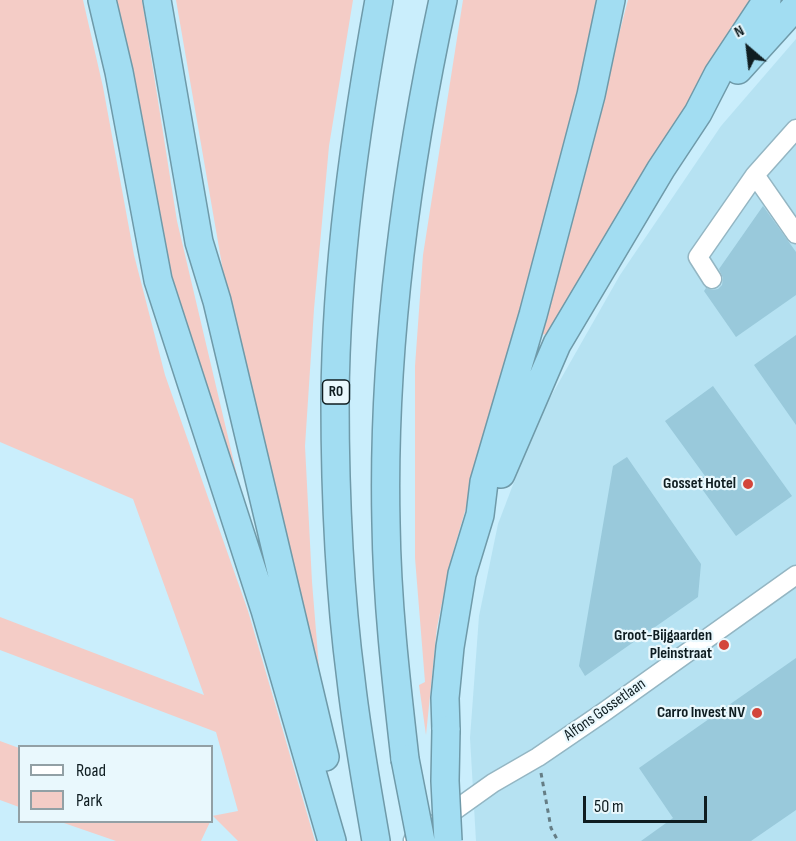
<!DOCTYPE html>
<html>
<head>
<meta charset="utf-8">
<style>
	body { margin:0 }
	#map { position:relative; width:796px; height:841px; overflow:hidden; background:#caeefc; font-family:"Sofia Sans Condensed",sans-serif }
	canvas { display:block }
	.legend { position:absolute; left:18px; top:745px; width:195px; height:78px; box-sizing:border-box; background:#e9f8fd; border:2px solid #92a0a5; margin:0; padding:8px 10px; list-style:none; font-size:18px; color:#0f1d21 }
	.legend li { display:flex; align-items:center; gap:12px; height:30px }
	.legend b { width:30px; border:2px solid #92a0a5 }
	.north { position:absolute; left:718px; top:18px; width:60px; height:60px; -webkit-text-stroke:4px #e9f8fd; paint-order:stroke; rotate:332deg; font-size:16px; font-weight:700; line-height:24px; text-align:center; color:#0f1d21 }
	.north::after { content:''; display:block; margin:auto; width:21px; height:27px; background:#0f1d21; clip-path:polygon(50% 0,100% 100%,50% 72%,0 100%) }
	.scale { position:absolute; left:583px; top:796px; width:124px; height:27px; box-sizing:border-box; border:3px solid #0f1d21; border-top:0; padding-left:8px; font-size:18px; line-height:21px; white-space:nowrap; color:#0f1d21; -webkit-text-stroke:4px #e9f8fd; paint-order:stroke }
</style>
</head>
<body>
<div id="map">
<canvas width="796" height="841"></canvas>
<ul class="legend">
<li><b style="height:8px;background:#fff"></b>Road</li>
<li><b style="height:16px;background:#f4ccc6"></b>Park</li>
</ul>
<div class="north">N</div>
<div class="scale">50 m</div>
</div>
<script>
const ctx = document.querySelector('canvas').getContext('2d');
ctx.lineJoin = 'round';
function fill(path, color) {
  ctx.fillStyle = color;
  ctx.fill(path, 'evenodd');
}
function stroke(path, color, width, dash) {
  ctx.strokeStyle = color;
  ctx.lineWidth = width;
  ctx.lineCap = dash ? 'butt' : 'round';
  ctx.setLineDash(dash || []);
  ctx.stroke(path);
}
function write(font, color, halo, rows, align = 'center') {
  ctx.font = font + ' "Sofia Sans Condensed",sans-serif';
  ctx.lineWidth = 4.5;
  ctx.setLineDash([]);
  ctx.textBaseline = 'middle';
  ctx.strokeStyle = halo;
  ctx.fillStyle = color;
  for (const [text, x, y, turn = 0] of rows) {
    ctx.save();
    ctx.translate(x, y);
    ctx.rotate((+turn || 0) * Math.PI / 180);
    ctx.textAlign = isNaN(turn) ? turn : align;
    if (halo) ctx.strokeText(text, 0, 0);
    ctx.fillText(text, 0, 0);
    ctx.restore();
  }
}
const built = new Path2D(`
	M 796,39 L 796,841 L 476,841 L 470,738 L 479,616 L 498,524 L 538,419 L 620,275 L 721,126 Z`);
const green = new Path2D(`
	M 0,0 L 83,0 L 103,87 L 134,255 L 165,375 L 248,611 L 315,841 L 238,841 L 213,816 L 212,819 L 212,816 L 238,811 L 216,732 L 0,650 L 0,617 L 204,695 L 133,499 L 0,442 Z
	M 114,0 L 142,0 L 177,221 L 237,475 L 233,476 L 171,278 Z
	M 176,0 L 353,0 L 329,146 L 314,309 L 305,446 L 312,582 L 321,692 L 230,311 Z
	M 463,0 L 596,0 L 585,68 L 482,453 L 451,559 L 437,627 L 426,735 L 419,685 L 425,682 L 415,558 L 415,366 L 423,255 Z
	M 628,0 L 758,0 L 549,335 L 541,334 Z
	M 0,741 L 19,748 L 19,807 L 0,800 Z
	M 61,822 L 210,822 L 201,841 L 116,841 Z`);
const building = new Path2D(`
	M 763,206 L 796,252 L 796,295 L 736,337 L 704,291 L 706,288 L 712,290 L 718,289 L 722,285 L 723,278 L 719,269 Z
	M 796,335 L 796,425 L 754,365 Z
	M 713,386 L 792,496 L 736,536 L 697,482 L 705,476 L 665,421 Z
	M 627,457 L 701,564 L 698,597 L 585,676 L 579,666 L 613,466 Z
	M 796,658 L 796,810 L 751,841 L 641,841 L 673,818 L 639,768 Z`);
const path = new Path2D(`
	M 541,773 L 551,828 L 558,841`);
const minor = new Path2D(`
	M 796,129 L 755,175 L 796,234
	M 712,279 L 698,257 L 755,175
	M 413,840 L 493,783 L 538,757 L 604,712 L 796,575`);
const highway = new Path2D(`
	M 102,0 L 119,72 L 158,280 L 265,610 L 332,841
	M 157,0 L 199,242 L 217,301 L 325,757
	M 738,70 L 796,6
	M 501,474 L 557,344 L 661,169 L 698,113 L 718,74 L 767,0
	M 446,730 L 445,698 L 450,647 L 462,574 L 480,515 L 484,482 L 533,315 L 591,95 L 611,0
	M 405,759 C 396,680 387,602 386,523 C 382,347 406,172 443,0
	M 376,841 C 367,788 357,734 351,680 C 339,588 335,493 335,400 C 336,266 355,132 379,0`);
const highwayBridge = new Path2D(`
	M 446,730 L 445,781 L 448,841
	M 405,759 L 421,841`);
const markers = [
	[748,484,6,"#d3453a"],
	[724,645,6,"#d3453a"],
	[757,713,6,"#d3453a"]
];
const shields = [
	[336,392,27]
];
const shieldNames = [
	["R0",336,392]
];
const poiNames = [
	["Gosset Hotel",736,484],
	["Groot-Bijgaarden",712,636],
	["Pleinstraat",712,654],
	["Carro Invest NV",745,713]
];
const streetNames = [
	["Alfons Gossetlaan",605,710,-35]
];
fill(built, '#b6e2f2');
fill(green, '#f4ccc6');
fill(building, '#99c9db');
stroke(minor, '#94b6c3', 21);
stroke(highway, '#6f9aa9', 30);
stroke(path, '#657d85', 3, [4.5, 4.5]);
stroke(minor, '#fff', 18);
stroke(highway, '#a2ddf2', 27);
stroke(highwayBridge, '#6f9aa9', 30, []);
stroke(highwayBridge, '#a2ddf2', 27);
for (const [x, y, r, color] of markers) {
  const dot = new Path2D();
  dot.arc(x, y, r, 0, 2 * Math.PI);
  ctx.fillStyle = color;
  ctx.fill(dot);
  stroke(dot, '#e9f8fd', 2);
}
for (const [x, y, w] of shields) {
  const box = new Path2D();
  box.roundRect(x - w / 2, y - 12, w, 24, 4.5);
  ctx.fillStyle = '#e9f8fd';
  ctx.fill(box);
  stroke(box, '#0f1d21', 1.5);
}
write('bold 15px', '#0f1d21', null, shieldNames);
write('bold 16px', '#0f1d21', '#e9f8fd', poiNames, 'right');
write('16px', '#0f1d21', '#e9f8fd', streetNames);
</script>
</body>
</html>
